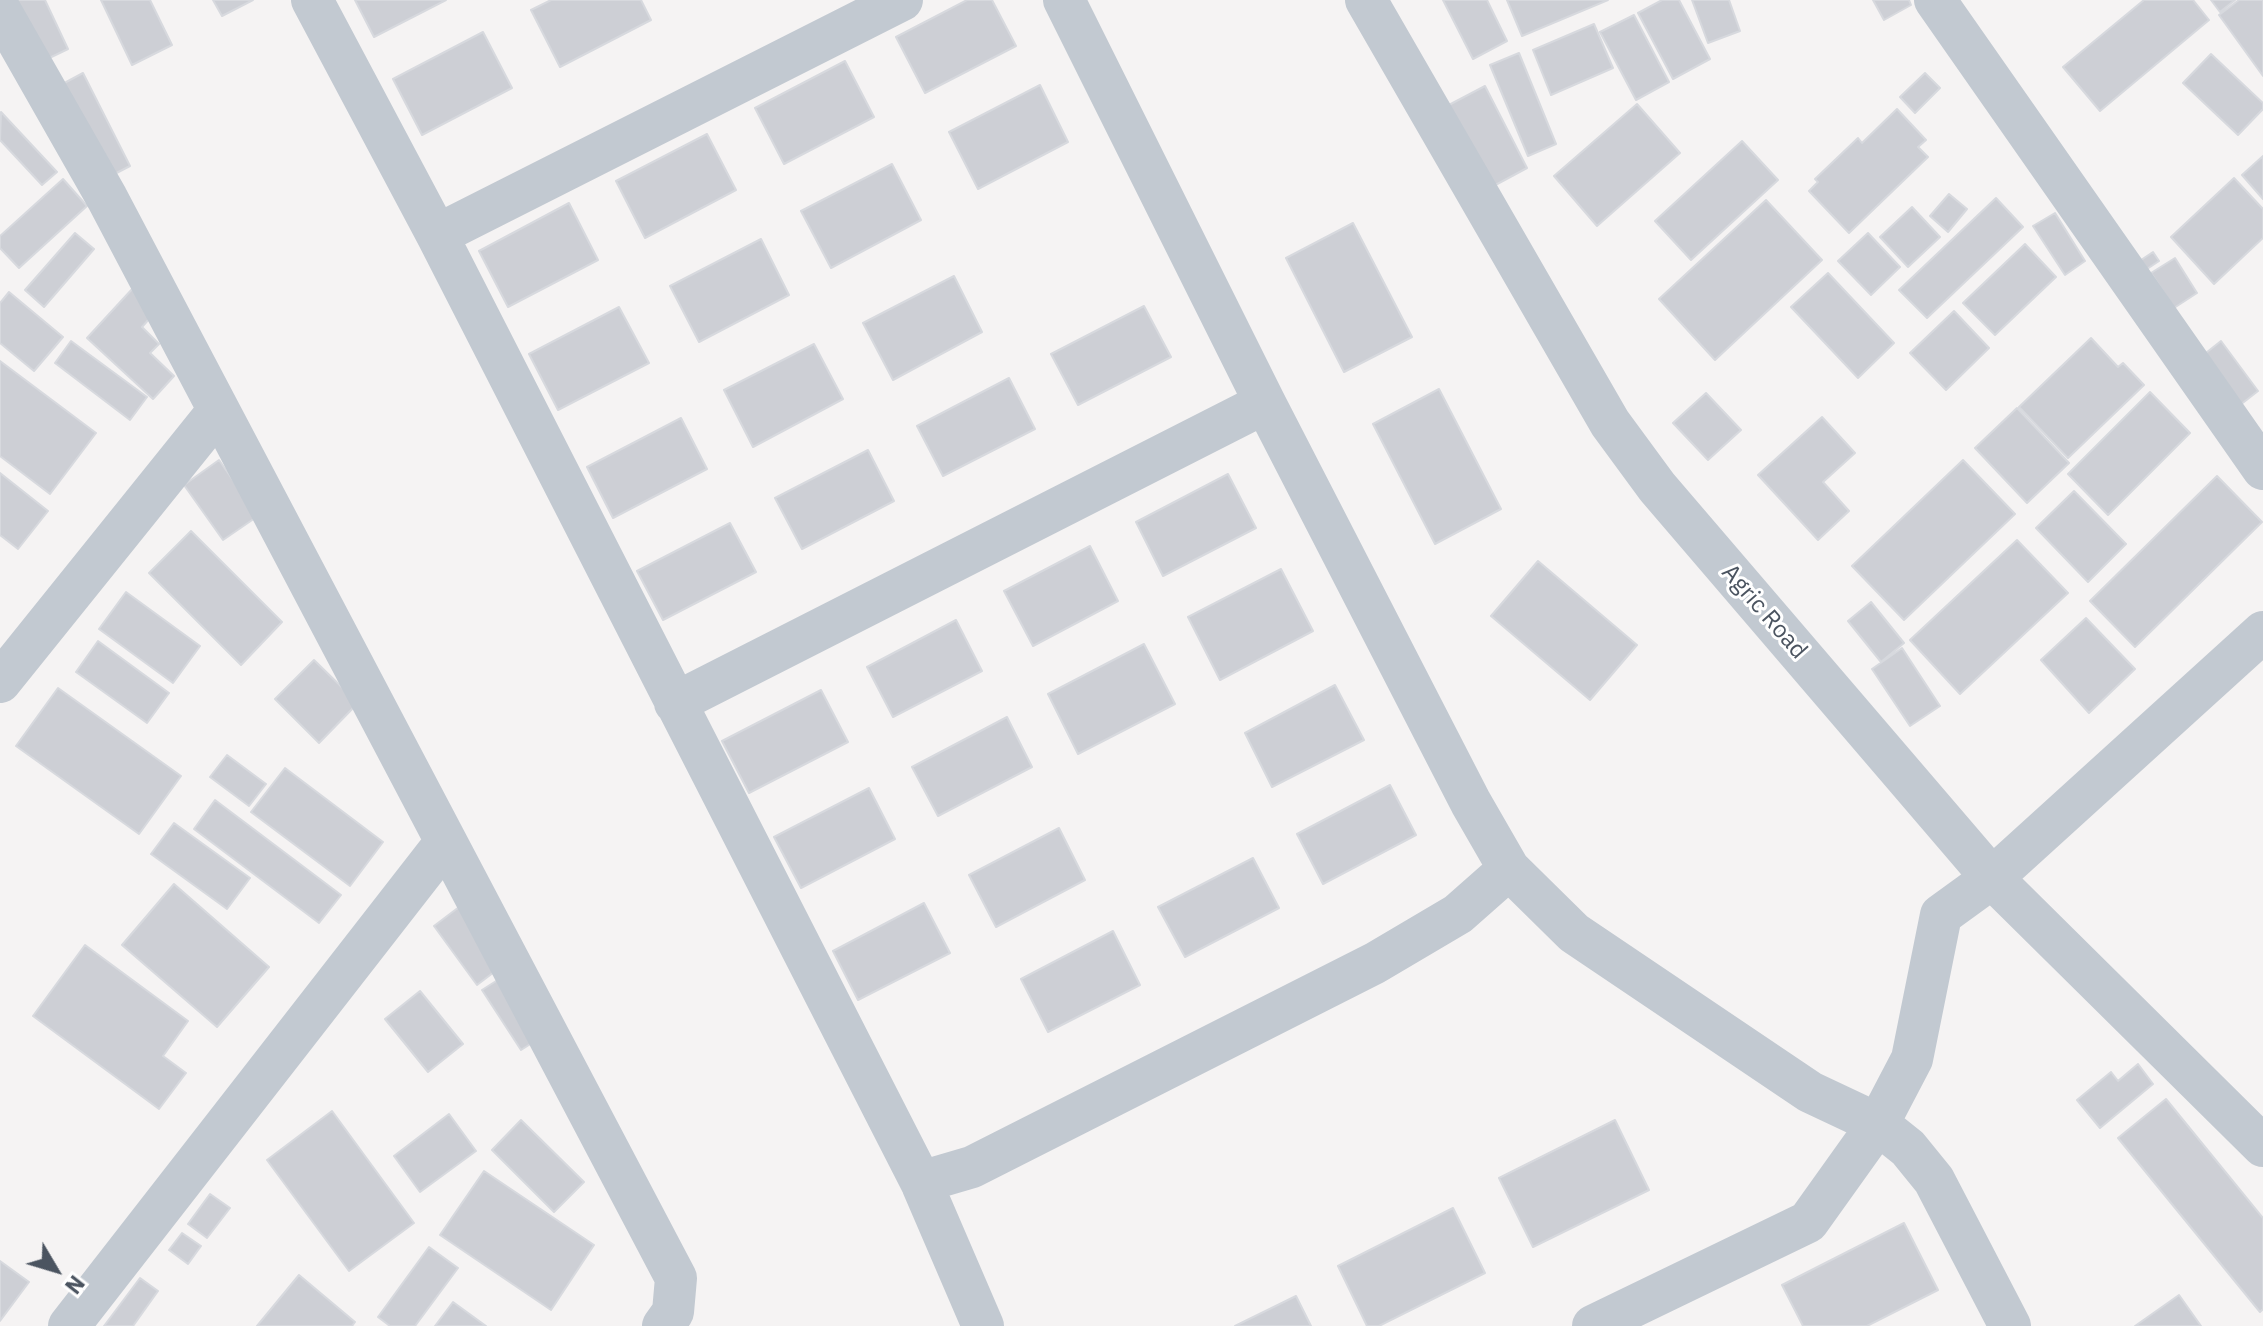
<!DOCTYPE html>
<html>
<head>
<meta charset="utf-8">
<style>
	body { margin:0 }
	#map { position:relative; width:2263px; height:1326px; overflow:hidden; background:#f5f3f3; font-family:"IBM Plex Sans",sans-serif }
	canvas { display:block }
	.north { position:absolute; left:16px; top:1230px; width:80px; height:80px; -webkit-text-stroke:6px #fff; paint-order:stroke; rotate:128deg; font-size:22px; font-weight:700; line-height:32px; text-align:center; color:#4b5460 }
	.north::after { content:''; display:block; margin:auto; width:28px; height:36px; background:#4b5460; clip-path:polygon(50% 0,100% 100%,50% 72%,0 100%) }
</style>
</head>
<body>
<div id="map">
<canvas width="2263" height="1326"></canvas>
<div class="north">N</div>
</div>
<script>
const ctx = document.querySelector('canvas').getContext('2d');
ctx.lineJoin = 'round';
function fill(path, color) {
  ctx.fillStyle = color;
  ctx.fill(path, 'evenodd');
}
function stroke(path, color, width, dash) {
  ctx.strokeStyle = color;
  ctx.lineWidth = width;
  ctx.lineCap = dash ? 'butt' : 'round';
  ctx.setLineDash(dash || []);
  ctx.stroke(path);
}
function write(font, color, halo, rows, align = 'center') {
  ctx.font = font + ' "IBM Plex Sans",sans-serif';
  ctx.lineWidth = 6;
  ctx.setLineDash([]);
  ctx.textBaseline = 'middle';
  ctx.strokeStyle = halo;
  ctx.fillStyle = color;
  for (const [text, x, y, turn = 0] of rows) {
    ctx.save();
    ctx.translate(x, y);
    ctx.rotate((+turn || 0) * Math.PI / 180);
    ctx.textAlign = isNaN(turn) ? turn : align;
    if (halo) ctx.strokeText(text, 0, 0);
    ctx.fillText(text, 0, 0);
    ctx.restore();
  }
}
const building = new Path2D(`
	M 14,0 L 45,0 L 68,49 L 41,62 Z
	M 101,0 L 150,0 L 172,45 L 132,65 Z
	M 213,0 L 253,0 L 222,16 Z
	M 355,0 L 446,0 L 374,37 Z
	M 551,0 L 641,0 L 651,20 L 560,67 L 531,10 Z
	M 967,0 L 992,0 L 1016,46 L 925,93 L 896,37 Z
	M 1443,0 L 1487,0 L 1507,41 L 1473,59 Z
	M 1507,0 L 1608,0 L 1522,36 Z
	M 1662,0 L 1679,0 L 1710,59 L 1673,79 L 1638,13 Z
	M 1692,0 L 1729,0 L 1740,31 L 1708,43 Z
	M 1873,0 L 1909,0 L 1911,5 L 1884,20 Z
	M 2144,0 L 2193,0 L 2209,20 L 2100,111 L 2063,67 Z
	M 2211,0 L 2235,0 L 2220,12 Z
	M 2239,0 L 2263,0 L 2263,76 L 2219,15 Z
	M 1634,15 L 1669,82 L 1636,100 L 1600,32 Z
	M 1594,24 L 1613,68 L 1551,95 L 1533,50 Z
	M 483,32 L 512,88 L 422,135 L 393,79 Z
	M 1519,53 L 1556,144 L 1528,156 L 1490,65 Z
	M 2211,54 L 2263,103 L 2263,109 L 2238,135 L 2183,83 Z
	M 845,61 L 874,117 L 784,164 L 755,108 Z
	M 83,73 L 130,166 L 105,179 L 57,87 Z
	M 1925,73 L 1940,88 L 1915,113 L 1900,97 Z
	M 1040,85 L 1068,142 L 978,189 L 949,132 Z
	M 1485,86 L 1527,168 L 1488,189 L 1445,107 Z
	M 1637,104 L 1680,153 L 1597,226 L 1554,176 Z
	M 1897,109 L 1926,140 L 1918,147 L 1928,157 L 1849,233 L 1809,191 L 1818,182 L 1815,179 L 1858,138 L 1862,143 Z
	M 1,112 L 57,172 L 42,185 L 0,140 Z
	M 707,134 L 736,190 L 645,238 L 616,181 Z
	M 1742,141 L 1778,180 L 1691,260 L 1655,221 Z
	M 2263,156 L 2263,199 L 2242,175 Z
	M 892,164 L 921,220 L 831,268 L 801,211 Z
	M 2234,178 L 2263,209 L 2263,238 L 2214,284 L 2171,237 Z
	M 63,179 L 87,206 L 19,268 L 0,248 L 0,236 Z
	M 1949,194 L 1967,209 L 1948,232 L 1930,216 Z
	M 1996,198 L 2023,227 L 1927,318 L 1899,290 Z
	M 1766,200 L 1822,260 L 1715,360 L 1659,299 Z
	M 569,203 L 598,260 L 508,307 L 479,251 Z
	M 1912,207 L 1940,237 L 1908,267 L 1880,237 Z
	M 2055,213 L 2085,261 L 2065,275 L 2033,226 Z
	M 1353,223 L 1412,337 L 1344,372 L 1286,258 Z
	M 75,233 L 94,249 L 44,307 L 25,290 Z
	M 1868,233 L 1900,267 L 1871,295 L 1838,261 Z
	M 761,239 L 789,295 L 699,342 L 670,286 Z
	M 2025,244 L 2056,277 L 1995,335 L 1963,303 Z
	M 2153,252 L 2159,261 L 2147,269 L 2141,260 Z
	M 2175,258 L 2197,293 L 2174,308 L 2151,273 Z
	M 1828,273 L 1894,343 L 1858,378 L 1791,307 Z
	M 954,276 L 982,332 L 893,380 L 863,323 Z
	M 134,287 L 158,309 L 142,327 L 159,344 L 150,353 L 174,376 L 153,399 L 87,338 Z
	M 9,292 L 63,337 L 34,371 L 0,343 L 0,303 Z
	M 1144,306 L 1171,357 L 1078,405 L 1051,354 Z
	M 619,307 L 649,363 L 558,410 L 529,354 Z
	M 1954,311 L 1989,348 L 1946,390 L 1910,353 Z
	M 2091,338 L 2118,367 L 2123,363 L 2144,385 L 2068,458 L 2019,407 Z
	M 71,341 L 147,397 L 130,420 L 55,363 Z
	M 2221,341 L 2258,391 L 2235,409 L 2197,360 Z
	M 814,344 L 843,399 L 753,447 L 724,390 Z
	M 0,361 L 96,433 L 50,494 L 0,456 Z
	M 1009,378 L 1035,429 L 943,476 L 917,426 Z
	M 1439,389 L 1501,509 L 1435,544 L 1373,424 Z
	M 2150,392 L 2190,433 L 2108,515 L 2068,474 Z
	M 1706,393 L 1741,430 L 1708,460 L 1673,423 Z
	M 2017,408 L 2069,463 L 2027,503 L 1975,448 Z
	M 1822,417 L 1855,453 L 1823,482 L 1849,511 L 1818,540 L 1758,475 Z
	M 681,418 L 707,469 L 613,518 L 587,467 Z
	M 868,450 L 894,501 L 802,549 L 775,498 Z
	M 219,460 L 258,516 L 223,540 L 184,485 Z
	M 1963,460 L 2015,514 L 1904,620 L 1852,566 Z
	M 0,473 L 48,511 L 18,549 L 0,535 Z
	M 1228,474 L 1256,528 L 1163,576 L 1136,522 Z
	M 2217,476 L 2262,522 L 2135,647 L 2090,601 Z
	M 2074,491 L 2126,544 L 2088,582 L 2036,528 Z
	M 730,523 L 756,572 L 663,620 L 637,571 Z
	M 191,531 L 282,622 L 241,665 L 149,573 Z
	M 2017,540 L 2068,593 L 1960,694 L 1910,640 Z
	M 1090,546 L 1118,601 L 1033,646 L 1004,591 Z
	M 1538,561 L 1637,645 L 1590,700 L 1491,616 Z
	M 1281,569 L 1313,631 L 1220,680 L 1188,617 Z
	M 126,592 L 200,646 L 173,683 L 99,629 Z
	M 1871,602 L 1904,643 L 1881,662 L 1848,621 Z
	M 2086,618 L 2135,669 L 2089,713 L 2041,660 Z
	M 956,620 L 982,671 L 893,717 L 867,667 Z
	M 98,641 L 169,693 L 147,723 L 76,672 Z
	M 1144,644 L 1175,704 L 1078,754 L 1048,694 Z
	M 1902,648 L 1940,706 L 1910,726 L 1872,669 Z
	M 314,660 L 358,703 L 319,743 L 275,699 Z
	M 1335,685 L 1364,740 L 1272,787 L 1245,733 Z
	M 58,688 L 181,776 L 139,834 L 16,746 Z
	M 821,690 L 848,742 L 749,793 L 722,741 Z
	M 1007,717 L 1032,767 L 938,816 L 912,767 Z
	M 227,755 L 266,784 L 249,806 L 210,777 Z
	M 285,768 L 383,842 L 350,886 L 251,812 Z
	M 1390,785 L 1416,835 L 1323,884 L 1297,834 Z
	M 869,788 L 895,839 L 801,888 L 774,837 Z
	M 215,800 L 341,895 L 319,923 L 194,829 Z
	M 174,823 L 250,878 L 227,909 L 151,854 Z
	M 1059,828 L 1085,880 L 996,927 L 969,875 Z
	M 1253,858 L 1279,908 L 1185,957 L 1158,907 Z
	M 174,884 L 269,967 L 217,1027 L 122,945 Z
	M 924,903 L 950,953 L 858,1000 L 833,951 Z
	M 463,904 L 506,963 L 477,985 L 434,926 Z
	M 1113,931 L 1140,985 L 1048,1032 L 1021,979 Z
	M 85,945 L 188,1021 L 163,1056 L 186,1073 L 159,1109 L 33,1016 Z
	M 504,976 L 543,1036 L 521,1050 L 482,990 Z
	M 420,991 L 463,1044 L 428,1072 L 385,1019 Z
	M 2138,1064 L 2153,1084 L 2100,1128 L 2077,1100 L 2111,1072 L 2118,1081 Z
	M 2166,1099 L 2263,1218 L 2263,1309 L 2260,1312 L 2118,1138 Z
	M 332,1111 L 414,1223 L 349,1271 L 267,1160 Z
	M 449,1114 L 476,1151 L 420,1192 L 394,1156 Z
	M 521,1120 L 584,1182 L 554,1212 L 492,1150 Z
	M 1615,1120 L 1649,1190 L 1533,1247 L 1499,1178 Z
	M 484,1171 L 594,1245 L 551,1310 L 440,1235 Z
	M 210,1194 L 230,1208 L 207,1238 L 188,1224 Z
	M 1453,1208 L 1485,1273 L 1379,1326 L 1367,1326 L 1338,1266 Z
	M 1904,1223 L 1938,1290 L 1867,1326 L 1803,1326 L 1782,1285 Z
	M 182,1233 L 201,1246 L 188,1264 L 169,1250 Z
	M 429,1247 L 458,1268 L 415,1326 L 390,1326 L 378,1317 Z
	M 0,1261 L 29,1282 L 0,1321 Z
	M 299,1275 L 355,1322 L 352,1326 L 257,1326 Z
	M 140,1278 L 158,1291 L 133,1326 L 104,1326 Z
	M 2179,1295 L 2201,1326 L 2135,1326 Z
	M 1296,1296 L 1311,1326 L 1235,1326 Z
	M 453,1302 L 486,1326 L 435,1326 Z`);
const minor = new Path2D(`
	M 312,0 L 437,235 L 921,1182 L 983,1326
	M 1064,0 L 1265,403 L 1471,803 L 1509,869 L 1574,933 L 1810,1092 L 1878,1124 L 1908,1148 L 1934,1180 L 2010,1326
	M 1366,0 L 1610,423 L 1657,487 L 1992,878 L 2263,1146
	M 1935,0 L 2263,469
	M 0,10 L 107,198 L 676,1278 L 673,1312 L 663,1326
	M 437,235 L 902,0
	M 0,682 L 218,411
	M 675,703 L 1265,403
	M 921,1182 L 972,1167 L 1375,963 L 1458,914 L 1509,869
	M 69,1326 L 445,843
	M 1593,1326 L 1808,1222 L 1878,1124 L 1912,1059 L 1941,915 L 1992,878 L 2263,632`);
const streetNames = [
	["Agric Road",1764,612,49]
];
fill(building, '#cdcfd5');
stroke(building, '#d7d9de', 2);
stroke(minor, '#c2c9d1', 42);
write('24px', '#4b5460', '#fff', streetNames);
</script>
</body>
</html>
